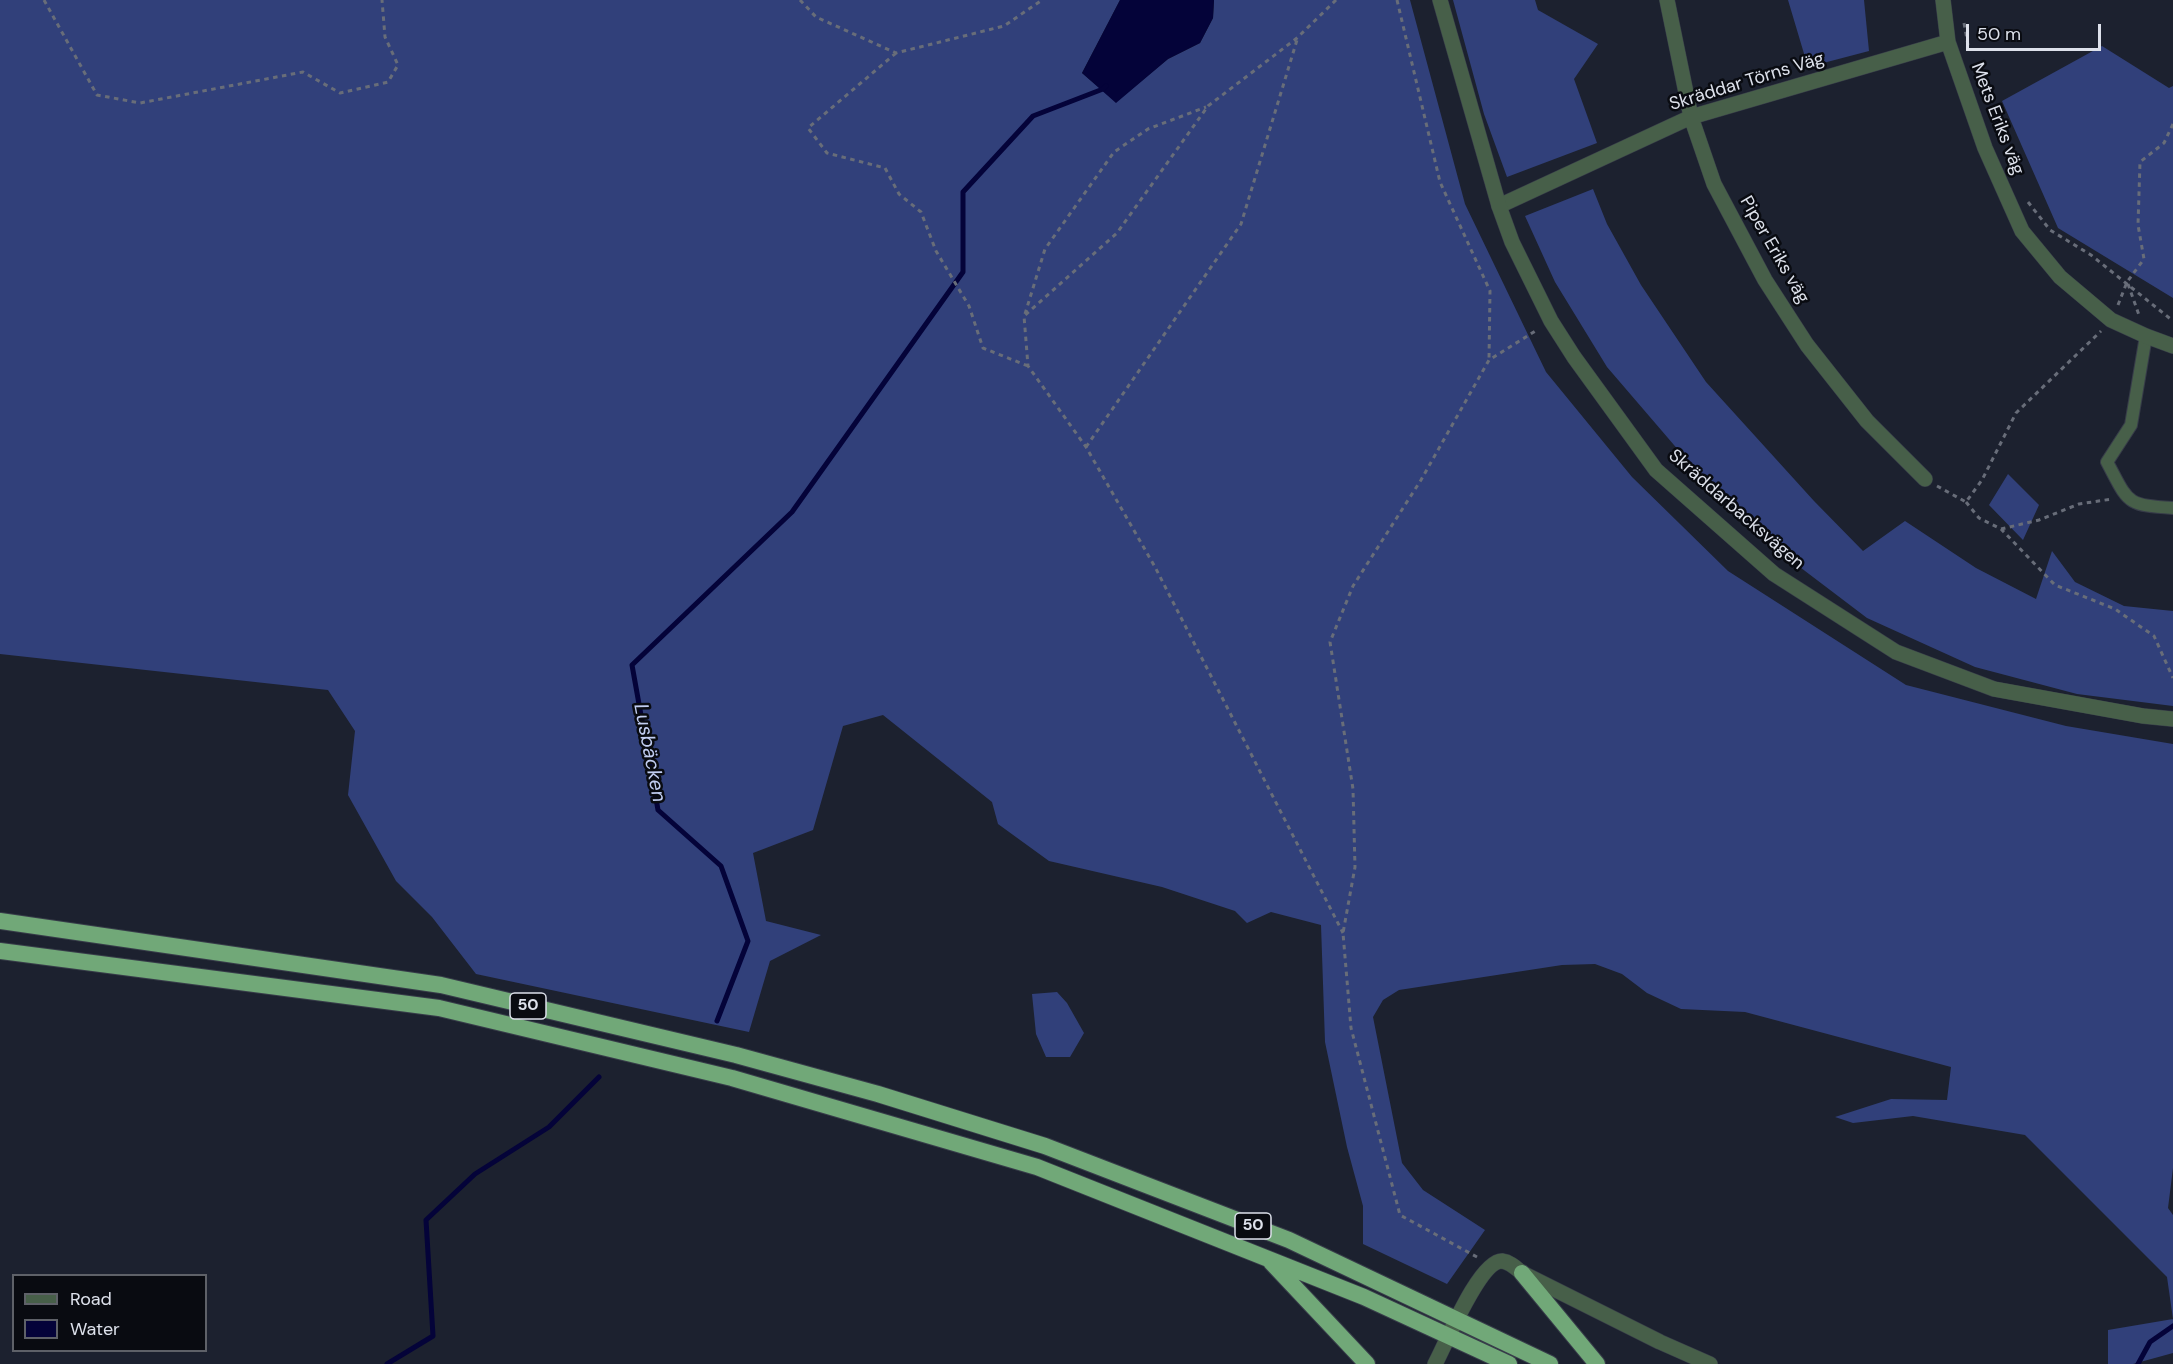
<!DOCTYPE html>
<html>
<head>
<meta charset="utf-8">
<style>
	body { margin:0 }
	#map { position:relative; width:2173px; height:1364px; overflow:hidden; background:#1c212f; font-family:"DM Sans",sans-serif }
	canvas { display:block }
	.legend { position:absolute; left:12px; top:1274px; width:195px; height:78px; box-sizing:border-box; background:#090b11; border:2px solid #5e6168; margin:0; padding:8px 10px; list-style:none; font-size:18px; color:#dde1eb }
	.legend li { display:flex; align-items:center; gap:12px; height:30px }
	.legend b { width:30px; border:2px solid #5e6168 }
	.scale { position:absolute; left:1966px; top:24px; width:135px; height:27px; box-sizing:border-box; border:3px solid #dde1eb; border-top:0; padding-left:8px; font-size:18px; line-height:21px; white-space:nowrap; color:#dde1eb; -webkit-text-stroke:4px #090b11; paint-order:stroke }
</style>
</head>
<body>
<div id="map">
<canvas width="2173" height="1364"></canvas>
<ul class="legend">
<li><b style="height:8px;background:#475f49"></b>Road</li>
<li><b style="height:16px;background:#040339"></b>Water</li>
</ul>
<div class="scale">50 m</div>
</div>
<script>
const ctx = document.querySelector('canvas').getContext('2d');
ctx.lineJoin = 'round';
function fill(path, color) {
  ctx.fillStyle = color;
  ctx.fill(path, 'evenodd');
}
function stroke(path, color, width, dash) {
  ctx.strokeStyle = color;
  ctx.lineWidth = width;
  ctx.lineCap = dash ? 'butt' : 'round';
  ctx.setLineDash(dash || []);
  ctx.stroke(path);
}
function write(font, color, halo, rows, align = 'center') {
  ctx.font = font + ' "DM Sans",sans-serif';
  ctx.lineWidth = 5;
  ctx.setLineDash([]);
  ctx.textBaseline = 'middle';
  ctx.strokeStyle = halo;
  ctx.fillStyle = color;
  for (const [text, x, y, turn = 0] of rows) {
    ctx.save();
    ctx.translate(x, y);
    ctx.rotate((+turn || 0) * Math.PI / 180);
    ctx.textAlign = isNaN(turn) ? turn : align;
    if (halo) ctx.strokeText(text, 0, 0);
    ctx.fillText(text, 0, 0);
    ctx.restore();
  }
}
const forest = new Path2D(`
	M 0,0 L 1120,0 L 1082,73 L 1116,102 L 1168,59 L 1200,43 L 1213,18 L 1214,0 L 1410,0 L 1465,204 L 1546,372 L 1632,477 L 1728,571 L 1906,685 L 2066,726 L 2173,744 L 2173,1168 L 2168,1208 L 2173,1215 L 2173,1353 L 2133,1364 L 2108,1364 L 2108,1330 L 2173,1319 L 2167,1277 L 2025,1135 L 1913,1116 L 1853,1123 L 1835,1117 L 1891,1099 L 1947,1100 L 1951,1067 L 1745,1012 L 1681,1009 L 1647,993 L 1622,974 L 1595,964 L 1562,965 L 1399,990 L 1383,1000 L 1373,1017 L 1402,1163 L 1423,1190 L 1485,1230 L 1447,1284 L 1363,1244 L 1363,1206 L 1347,1147 L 1325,1042 L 1321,925 L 1271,912 L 1247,923 L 1235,911 L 1162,887 L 1049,861 L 998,824 L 992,802 L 883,715 L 843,726 L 813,830 L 753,853 L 766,921 L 821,935 L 770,961 L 749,1032 L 476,974 L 432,917 L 396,881 L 348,795 L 355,731 L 328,690 L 0,654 Z
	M 1453,0 L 1535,0 L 1538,10 L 1598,44 L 1574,79 L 1597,143 L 1507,177 L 1484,114 Z
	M 1788,0 L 1864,0 L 1869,51 L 1808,67 Z
	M 2102,46 L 2169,88 L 2173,86 L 2173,298 L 2058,228 L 2002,101 Z
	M 1593,189 L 1607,224 L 1641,285 L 1706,382 L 1814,501 L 1863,551 L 1905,521 L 1976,568 L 2036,599 L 2052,551 L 2075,582 L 2124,606 L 2173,611 L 2173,706 L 2077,694 L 1975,667 L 1867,618 L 1780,552 L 1686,459 L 1607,367 L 1555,282 L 1525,216 Z
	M 2008,474 L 2039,505 L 2023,540 L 1989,505 Z
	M 1057,992 L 1067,1003 L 1084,1033 L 1070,1057 L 1046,1057 L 1036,1034 L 1032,994 Z`);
const water = new Path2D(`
	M 1120,0 L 1214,0 L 1213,18 L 1200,43 L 1168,59 L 1116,103 L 1082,73 Z`);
const stream = new Path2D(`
	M 717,1021 L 748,941 L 721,866 L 658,810 L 632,665 L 792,512 L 963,272 L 963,192 L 1033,116 L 1103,89 L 1106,86
	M 387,1364 L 433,1336 L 426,1220 L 475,1174 L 549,1127 L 599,1077
	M 2138,1364 L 2150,1342 L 2173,1326`);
const path = new Path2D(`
	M 44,0 L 97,95 L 140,103 L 303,72 L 340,93 L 388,82 L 398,65 L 385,37 L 382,0
	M 800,0 L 816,17 L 896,53 L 1004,26 L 1042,0
	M 1336,0 L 1297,38 L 1208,106 L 1117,233 L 1024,316 L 1028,366 L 1086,447 L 1155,567 L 1343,933
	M 1397,0 L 1440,182 L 1490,291 L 1489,360
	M 1964,23 L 1968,45
	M 896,53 L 808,128 L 827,153 L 885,168 L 899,194 L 921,212 L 936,251 L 969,306 L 983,348 L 1028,366
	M 2028,202 L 2050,230 L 2091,255 L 2173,321
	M 2128,284 L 2139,315
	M 2118,305 L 2127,282 L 2144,259 L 2138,225 L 2140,162 L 2164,143 L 2173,124
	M 1025,314 L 1045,249 L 1114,152 L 1148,129 L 1206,107
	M 1086,447 L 1241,224 L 1297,40
	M 1937,486 L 1966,502 L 1982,480 L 2016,413 L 2101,331
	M 1966,502 L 1979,518 L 2001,529 L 2055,585 L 2115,609 L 2154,636 L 2173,678
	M 2001,529 L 2039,520 L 2079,504 L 2112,499
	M 1477,1257 L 1400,1215 L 1351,1028 L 1343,933 L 1355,867 L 1353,789 L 1330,642 L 1353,586 L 1421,480 L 1489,360 L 1537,330`);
const pedestrian = new Path2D(`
	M 2146,336 L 2131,425 L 2107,462 C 2129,503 2125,505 2173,508`);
const minor = new Path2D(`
	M 1667,0 L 1691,117 L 1714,184 L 1765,280 L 1807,345 L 1867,421 L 1925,479
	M 1943,0 L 1948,42 L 1985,148 L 2022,231 L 2060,277 L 2111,320 L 2146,336 L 2173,346
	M 1499,206 L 1691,117 L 1948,42
	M 1435,1364 C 1446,1344 1479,1261 1502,1261 C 1510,1262 1516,1268 1522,1273 L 1660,1342 L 1710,1364`);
const tertiary = new Path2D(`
	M 1440,0 L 1499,206 L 1512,242 L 1551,321 L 1574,357 L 1656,470 L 1774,574 L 1896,652 L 1994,689 L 2143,716 L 2173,719`);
const trunk = new Path2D(`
	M 0,921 L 441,985 L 736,1055 L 878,1094 L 1045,1146 L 1289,1240 L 1550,1364
	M 0,951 L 439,1008 L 732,1078 L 1037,1167 L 1364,1297 L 1509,1364
	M 1271,1262 L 1367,1364
	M 1522,1273 L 1597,1364`);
const shields = [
	[528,1006,36],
	[1253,1226,36]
];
const shieldNames = [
	["50",528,1006],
	["50",1253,1226]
];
const streetNames = [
	["Skräddar Törns Väg",1747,82,-17],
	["Mets Eriks väg",1997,119,69],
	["Piper Eriks väg",1774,250,60],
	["Skräddarbacksvägen",1736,510,41]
];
const waterNames = [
	["Lusbäcken",649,753,79]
];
fill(forest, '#31407a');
fill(water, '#040339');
stroke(stream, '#040339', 5);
stroke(pedestrian, '#373c49', 14);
stroke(minor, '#373c49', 16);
stroke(tertiary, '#373c49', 16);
stroke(trunk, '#373c49', 18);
stroke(path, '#686d79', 3, [4.5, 4.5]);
stroke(pedestrian, '#475f49', 12);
stroke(minor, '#475f49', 15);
stroke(tertiary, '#475f49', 15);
stroke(trunk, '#71a878', 16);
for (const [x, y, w] of shields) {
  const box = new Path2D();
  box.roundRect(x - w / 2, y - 13, w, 26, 4.5);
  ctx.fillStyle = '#090b11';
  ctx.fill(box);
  stroke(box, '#dde1eb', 1.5);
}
write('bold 16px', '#dde1eb', null, shieldNames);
write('18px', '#dde1eb', '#090b11', streetNames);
write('italic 20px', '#c1cdf1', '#090b11', waterNames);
</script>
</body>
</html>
